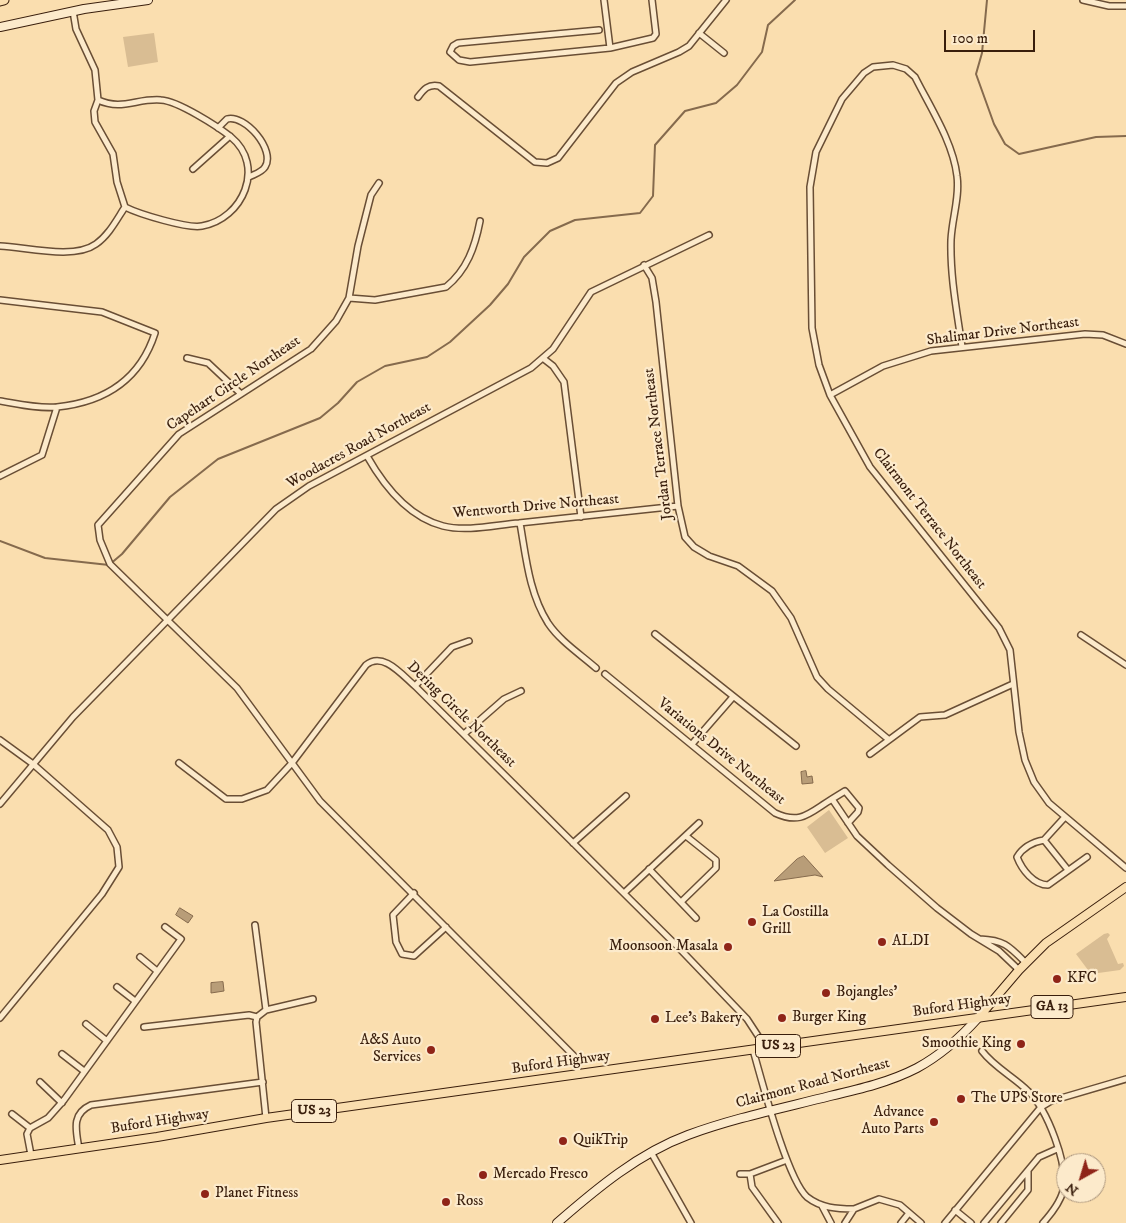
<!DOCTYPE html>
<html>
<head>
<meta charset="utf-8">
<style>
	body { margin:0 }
	#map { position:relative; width:1126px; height:1223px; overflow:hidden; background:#fadeaf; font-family:"IM FELL DW Pica",serif }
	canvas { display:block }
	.north { position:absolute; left:1056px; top:1153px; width:50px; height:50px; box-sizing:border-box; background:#fceacb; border:1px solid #ae987f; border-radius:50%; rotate:219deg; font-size:14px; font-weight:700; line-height:20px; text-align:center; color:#391e0c }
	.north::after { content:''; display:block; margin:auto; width:18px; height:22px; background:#8f2418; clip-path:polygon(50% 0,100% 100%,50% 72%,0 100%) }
	.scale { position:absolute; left:944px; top:30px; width:91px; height:22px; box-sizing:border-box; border:2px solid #391e0c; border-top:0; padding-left:6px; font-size:15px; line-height:18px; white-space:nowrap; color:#391e0c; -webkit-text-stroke:4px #fceacb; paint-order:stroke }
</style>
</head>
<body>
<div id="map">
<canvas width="1126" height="1223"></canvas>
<div class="north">N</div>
<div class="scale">100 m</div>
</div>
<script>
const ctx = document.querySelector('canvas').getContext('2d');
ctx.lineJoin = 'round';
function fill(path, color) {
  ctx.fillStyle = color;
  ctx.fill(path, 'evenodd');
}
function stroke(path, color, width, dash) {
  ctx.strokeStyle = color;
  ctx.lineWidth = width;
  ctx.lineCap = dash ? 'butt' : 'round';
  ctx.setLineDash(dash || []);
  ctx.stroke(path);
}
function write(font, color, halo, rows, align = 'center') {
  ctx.font = font + ' "IM FELL DW Pica",serif';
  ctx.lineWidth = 4.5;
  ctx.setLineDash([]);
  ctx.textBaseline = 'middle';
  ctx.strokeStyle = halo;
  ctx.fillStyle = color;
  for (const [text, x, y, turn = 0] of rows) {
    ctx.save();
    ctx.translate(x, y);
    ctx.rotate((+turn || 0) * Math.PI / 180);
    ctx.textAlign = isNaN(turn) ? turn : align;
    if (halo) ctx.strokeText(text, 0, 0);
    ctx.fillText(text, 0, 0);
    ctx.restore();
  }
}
const green = new Path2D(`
	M 154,33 L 158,62 L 128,67 L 123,37 Z
	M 829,810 L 848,838 L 825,853 L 807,827 Z
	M 1108,933 L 1110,935 L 1107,939 L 1118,964 L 1123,963 L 1124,966 L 1120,970 L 1091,974 L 1076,954 L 1104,934 Z`);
const water = new Path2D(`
	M 806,771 L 807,777 L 812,776 L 813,783 L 802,784 L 801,772 Z
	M 804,856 L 823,877 L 815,875 L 774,881 L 797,859 Z
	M 180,908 L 193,916 L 188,923 L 176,915 Z
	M 223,982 L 224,991 L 211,993 L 211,983 Z`);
const stream = new Path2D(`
	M 987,0 L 982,53 L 976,74 L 994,124 L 1005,144 L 1019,154 L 1096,137 L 1126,136
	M 0,541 L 45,558 L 109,565 L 122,554 L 170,497 L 218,459 L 320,418 L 338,403 L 357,382 L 385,366 L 427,357 L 450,342 L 490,305 L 508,284 L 524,257 L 550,231 L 575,220 L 640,213 L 653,196 L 655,145 L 685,111 L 716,103 L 737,85 L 762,52 L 768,25 L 795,0`);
const street = new Path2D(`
	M 1083,0 L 1109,6 L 1126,6
	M 73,11 L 76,29 L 95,70 L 98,100 L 94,111 L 95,122 L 113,154 L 117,182 L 125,207
	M 599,30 L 458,43 L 453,46 L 450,52 L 459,60 L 470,62 L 610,48 L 604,0
	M 699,33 L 724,53
	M 610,48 L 653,38 L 656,34 L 652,0
	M 418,97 C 424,89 428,84 439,86 L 535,162 L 547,163 L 558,158 L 616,83 L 632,72 L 679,52 L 689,46 L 726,0
	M 98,100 C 122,111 137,98 161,100 C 178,101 217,126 231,137 C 266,166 243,219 202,226 C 188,229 139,214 125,207
	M 218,128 L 227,119 C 245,114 276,150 265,167 C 262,172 255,174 249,177
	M 193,169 L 230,136
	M 379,183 L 371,195 L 358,246 L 349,298 L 336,321 L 311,349 L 179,434 L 98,525 L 100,540 L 110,564 L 237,688 L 320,801 L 574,1056 L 579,1075
	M 0,246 C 26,247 74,260 96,244 C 109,235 117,219 125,207
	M 644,265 L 652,278 L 656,302 L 678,506 L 685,537 L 694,547 L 709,556 L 738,566 L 772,591 L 791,618 L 817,677 L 828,689 L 888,739
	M 349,298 L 375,300 L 446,287 C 467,270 475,247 480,221
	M 0,300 L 102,312 L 155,333 C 140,380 105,402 57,407 C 39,409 18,404 0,401
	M 962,347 C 957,312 950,276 951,240 C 952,218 960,197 957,176 C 953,142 930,107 915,77 L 906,69 L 893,65 L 873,67 L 864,73 L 842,99 L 816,152 L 810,187 L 812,328 L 819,365 L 830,395 L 870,467 L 999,628 L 1010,650 L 1019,732 L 1025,760 L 1034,782 L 1049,803 L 1126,868
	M 187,358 L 208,363 L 240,393
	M 544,359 L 553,366 L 564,382 L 581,517
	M 830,395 L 883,366 L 931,351 L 1085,334 L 1103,335 L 1126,344
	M 367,456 C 384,486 408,517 443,526 C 467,532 495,525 519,523 C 572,517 625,512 678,506
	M 0,476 L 42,455 L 57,407
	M 520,523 C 526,557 529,593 548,623 C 560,641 580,654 596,668
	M 655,634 L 796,746
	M 1081,635 L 1126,665
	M 605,674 L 775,813 C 801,825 809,813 832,799 L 857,836 L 888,865 L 937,908 L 971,934 L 999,951 L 1019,970
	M 415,686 L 452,647 L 469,641
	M 464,734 L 504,699 L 521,691
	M 0,740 L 33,764 L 108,830 L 117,847 L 119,867 L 102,894 L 0,1018
	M 692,744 L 733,697
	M 870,754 L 920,717 L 945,715 L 1013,684
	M 179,763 L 226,799 L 242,799 L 267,790 L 292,763 L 366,665 C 383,651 402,675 415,686 L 678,947 L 747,1019 L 766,1048
	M 832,799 L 845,791 L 859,808 L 858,812 L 848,823
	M 0,804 L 73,717 L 276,509 L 309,486 L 531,368 L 553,349 L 591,292 L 709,235
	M 1065,817 L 1044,840 C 1033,842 1023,847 1017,857 C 1022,870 1034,885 1048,885 L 1087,857
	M 1044,840 L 1068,870
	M 573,843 L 626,796
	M 649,869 L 696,918
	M 414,893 L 393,915 L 396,942 L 402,954 L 414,956 L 446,927
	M 624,893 L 699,823
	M 681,902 L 716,868 L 716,860 L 686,836
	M 255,925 L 266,1010 L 257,1017 L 256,1022 L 266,1118
	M 980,939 C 1004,940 1009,946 1026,963
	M 140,957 L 157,971
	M 117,987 L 135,1001
	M 266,1010 L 313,999
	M 86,1024 L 107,1041
	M 144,1027 L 249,1015 L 257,1017
	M 753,1050 C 762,1081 787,1179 807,1197 C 821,1208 837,1209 854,1209
	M 982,1051 C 994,1067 1014,1077 1028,1091 C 1047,1109 1069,1165 1063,1191 C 1060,1203 1051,1214 1043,1223
	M 62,1054 L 84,1071
	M 40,1082 L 62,1103
	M 12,1114 L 30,1128
	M 79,1149 C 76,1130 71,1114 91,1105 L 263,1082
	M 652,1154 L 691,1223
	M 31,1155 L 27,1134 L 30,1128 L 48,1118 L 64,1100 L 181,939 L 165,927
	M 740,1174 L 750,1174
	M 822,1206 L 831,1223
	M 955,1210 L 971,1223
	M 778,1223 L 752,1187 L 750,1174 L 787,1160
	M 845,1223 L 854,1209 L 879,1199 L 900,1205 L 921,1223
	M 901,1223 L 909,1213
	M 945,1223 L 1041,1107 L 1051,1101 L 1126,1079
	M 984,1223 L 1039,1157 L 1057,1149
	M 1001,1223 L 1028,1190 L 1028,1171`);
const secondary = new Path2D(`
	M 0,27 L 84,9 L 148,0
	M 557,1223 C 596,1189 639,1153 688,1135 C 734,1118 783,1108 830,1096 C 860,1089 890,1082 917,1068 C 941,1055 960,1038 978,1018`);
const primary = new Path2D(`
	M 978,1018 L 1019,970 L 1046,943 L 1126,887
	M 0,1160 L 157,1137 L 266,1118 L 1126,997`);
const highway = new Path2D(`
	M 0,1 L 4,0`);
const markers = [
	[752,922,5,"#8f2418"],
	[882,942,5,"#8f2418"],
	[728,947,5,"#8f2418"],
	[1057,979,5,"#8f2418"],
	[826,993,5,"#8f2418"],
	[782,1018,5,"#8f2418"],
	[655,1019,5,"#8f2418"],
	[1021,1044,5,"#8f2418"],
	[431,1050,5,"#8f2418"],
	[961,1099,5,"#8f2418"],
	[934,1122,5,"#8f2418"],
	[563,1141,5,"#8f2418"],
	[483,1175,5,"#8f2418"],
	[205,1194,5,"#8f2418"],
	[446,1202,5,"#8f2418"]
];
const shields = [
	[1052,1007,42],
	[778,1046,45],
	[314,1111,45]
];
const shieldNames = [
	["GA 13",1052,1007],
	["US 23",778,1046],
	["US 23",314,1111]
];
const streetNames = [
	["Shalimar Drive Northeast",1003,332,-7],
	["Capehart Circle Northeast",234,384,-34],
	["Jordan Terrace Northeast",659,444,-97],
	["Woodacres Road Northeast",359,446,-29],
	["Wentworth Drive Northeast",536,507,-5],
	["Clairmont Terrace Northeast",929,519,52],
	["Dering Circle Northeast",461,715,44],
	["Variations Drive Northeast",721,752,39],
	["Buford Highway",962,1006,-8],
	["Buford Highway",561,1063,-8],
	["Clairmont Road Northeast",813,1084,-15],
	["Buford Highway",160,1122,-9]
];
const poiNames = [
	["La Costilla",762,913],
	["Grill",762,930],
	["ALDI",892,942],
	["Moonsoon Masala",718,947,"right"],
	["KFC",1067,979],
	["Bojangles'",836,993],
	["Burger King",792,1018],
	["Lee's Bakery",665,1019],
	["A&S Auto",421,1041,"right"],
	["Services",421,1058,"right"],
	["Smoothie King",1011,1044,"right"],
	["The UPS Store",971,1099],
	["Advance",924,1113,"right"],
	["Auto Parts",924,1130,"right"],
	["QuikTrip",573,1141],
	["Mercado Fresco",493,1175],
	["Planet Fitness",215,1194],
	["Ross",456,1202]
];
fill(green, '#d9bd93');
fill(water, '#b89d78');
stroke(water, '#856a4d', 1);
stroke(stream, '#856a4d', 2);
stroke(street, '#694e35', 8);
stroke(secondary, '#391e0c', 10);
stroke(primary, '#391e0c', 10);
stroke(highway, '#391e0c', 11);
stroke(street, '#fceacb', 5);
stroke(secondary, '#fceacb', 8);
stroke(primary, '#fadeaf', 8);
stroke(highway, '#fadeaf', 9);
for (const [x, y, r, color] of markers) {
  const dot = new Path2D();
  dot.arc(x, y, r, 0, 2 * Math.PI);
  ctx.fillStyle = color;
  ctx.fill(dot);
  stroke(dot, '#fceacb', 2);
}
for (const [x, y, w] of shields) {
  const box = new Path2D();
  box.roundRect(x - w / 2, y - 11.5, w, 23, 4);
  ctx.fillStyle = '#fceacb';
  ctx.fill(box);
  stroke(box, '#391e0c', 1);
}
write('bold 14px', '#391e0c', null, shieldNames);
write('15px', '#391e0c', '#fceacb', streetNames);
write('15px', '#391e0c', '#fceacb', poiNames, 'left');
</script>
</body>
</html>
